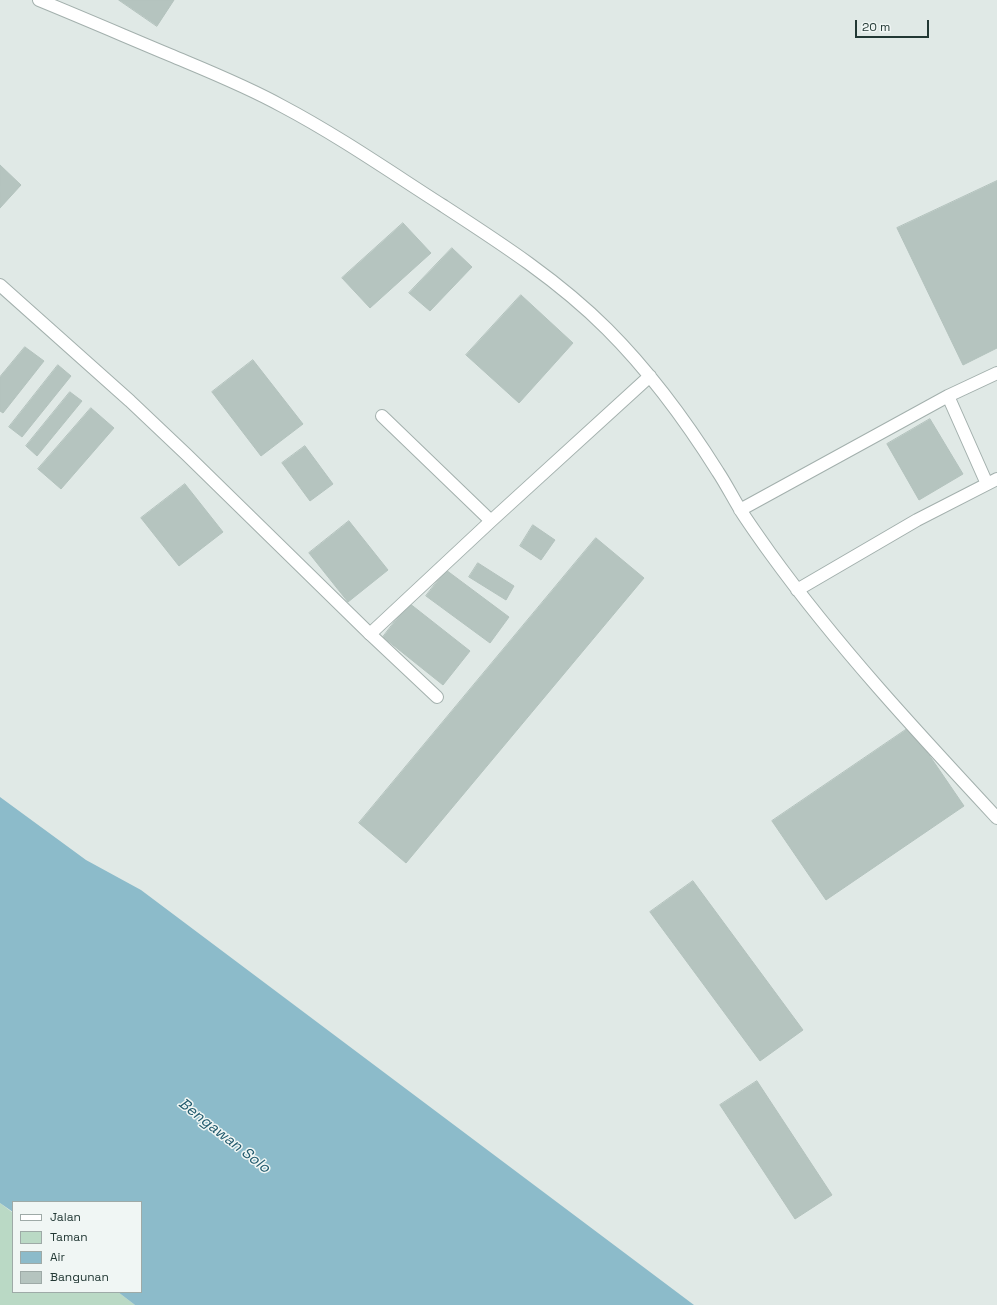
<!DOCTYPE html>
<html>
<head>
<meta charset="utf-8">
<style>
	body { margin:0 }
	#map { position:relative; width:997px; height:1305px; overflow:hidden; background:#e0e9e6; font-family:"Space Grotesk",sans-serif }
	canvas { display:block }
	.legend { position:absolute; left:12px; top:1201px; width:130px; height:92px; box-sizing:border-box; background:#f0f6f4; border:1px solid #9eaaa7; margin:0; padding:5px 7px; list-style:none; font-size:12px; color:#223834 }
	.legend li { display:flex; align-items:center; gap:8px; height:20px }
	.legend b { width:20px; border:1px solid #9eaaa7 }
	.scale { position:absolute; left:855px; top:20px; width:74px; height:18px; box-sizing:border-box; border:2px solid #223834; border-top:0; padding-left:5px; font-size:12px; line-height:14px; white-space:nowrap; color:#223834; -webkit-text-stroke:3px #f0f6f4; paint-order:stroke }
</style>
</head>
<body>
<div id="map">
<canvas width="997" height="1305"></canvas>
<ul class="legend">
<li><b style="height:5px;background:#fff"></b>Jalan</li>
<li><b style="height:11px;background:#bad9c5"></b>Taman</li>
<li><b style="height:11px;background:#8cbbca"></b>Air</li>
<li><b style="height:11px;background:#b5c4bf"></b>Bangunan</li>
</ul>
<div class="scale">20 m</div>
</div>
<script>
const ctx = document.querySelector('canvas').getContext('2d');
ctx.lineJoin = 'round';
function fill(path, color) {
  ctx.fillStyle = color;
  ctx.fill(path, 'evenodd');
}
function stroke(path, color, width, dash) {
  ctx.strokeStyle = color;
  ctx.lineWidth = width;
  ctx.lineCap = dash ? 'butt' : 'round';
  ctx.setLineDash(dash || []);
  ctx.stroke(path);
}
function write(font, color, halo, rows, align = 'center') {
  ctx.font = font + ' "Space Grotesk",sans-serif';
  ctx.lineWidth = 3;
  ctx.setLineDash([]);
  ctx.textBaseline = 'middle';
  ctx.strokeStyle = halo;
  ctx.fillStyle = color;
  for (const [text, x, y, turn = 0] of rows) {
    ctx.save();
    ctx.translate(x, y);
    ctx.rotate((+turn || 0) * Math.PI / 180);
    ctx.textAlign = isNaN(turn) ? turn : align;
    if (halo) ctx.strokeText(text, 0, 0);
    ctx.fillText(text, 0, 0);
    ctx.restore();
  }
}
const green = new Path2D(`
	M 0,1203 L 13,1213 L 13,1292 L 118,1292 L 135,1305 L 0,1305 Z`);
const water = new Path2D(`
	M 0,797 L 86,860 L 141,890 L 694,1305 L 135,1305 L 118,1292 L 141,1292 L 141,1202 L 13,1202 L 13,1212 L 0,1203 Z`);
const building = new Path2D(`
	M 119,0 L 174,0 L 157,26 Z
	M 0,165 L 21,185 L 0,208 Z
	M 997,181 L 997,348 L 963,365 L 897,228 Z
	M 403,223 L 431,253 L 370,308 L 342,278 Z
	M 452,248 L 472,267 L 430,311 L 409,293 Z
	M 521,295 L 573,343 L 519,403 L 466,355 Z
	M 25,347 L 44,361 L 3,413 L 0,411 L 0,377 Z
	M 253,360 L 303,424 L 261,456 L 212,392 Z
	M 58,365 L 71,376 L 22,437 L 9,427 Z
	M 70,392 L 82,401 L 37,456 L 26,446 Z
	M 91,408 L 114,428 L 61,489 L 38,469 Z
	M 930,419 L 963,474 L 919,500 L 887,444 Z
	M 305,446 L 333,484 L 310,501 L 282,463 Z
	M 185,484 L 223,532 L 179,566 L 141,518 Z
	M 349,521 L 388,570 L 348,602 L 309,553 Z
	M 533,525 L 555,540 L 541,560 L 520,546 Z
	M 596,538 L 644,578 L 406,863 L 359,823 Z
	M 478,563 L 514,586 L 506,600 L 469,577 Z
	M 446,570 L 509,617 L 490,643 L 426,596 Z
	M 409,603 L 470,651 L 443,685 L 383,637 Z
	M 910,727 L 964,806 L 826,900 L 772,821 Z
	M 693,881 L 803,1030 L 760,1061 L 650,912 Z
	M 757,1081 L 832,1195 L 795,1219 L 720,1105 Z`);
const service = new Path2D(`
	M 370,634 L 437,697`);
const minor = new Path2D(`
	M 39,0 C 83,18 127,37 170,55 C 208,71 246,86 282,106 C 337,135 389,171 442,205 C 499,242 558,280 607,329 C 649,371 686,421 718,472 C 726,484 733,498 741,511 C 750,525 760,539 770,553 C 838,647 918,733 997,818
	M 0,285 L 130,401 L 187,455 L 370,634 L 491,521 L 650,376
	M 948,396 L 987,484
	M 382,416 L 491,521
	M 740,510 L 948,396 L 997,373
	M 797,590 L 917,520 L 997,479`);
const waterNames = [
	["Bengawan Solo",224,1136,38]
];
fill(green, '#bad9c5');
fill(water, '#8cbbca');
fill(building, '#b5c4bf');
stroke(building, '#b3c2bd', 1);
stroke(service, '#a3b0ad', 14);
stroke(minor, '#a3b0ad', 14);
stroke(service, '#fff', 12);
stroke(minor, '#fff', 12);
write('italic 15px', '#225b6e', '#f0f6f4', waterNames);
</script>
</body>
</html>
